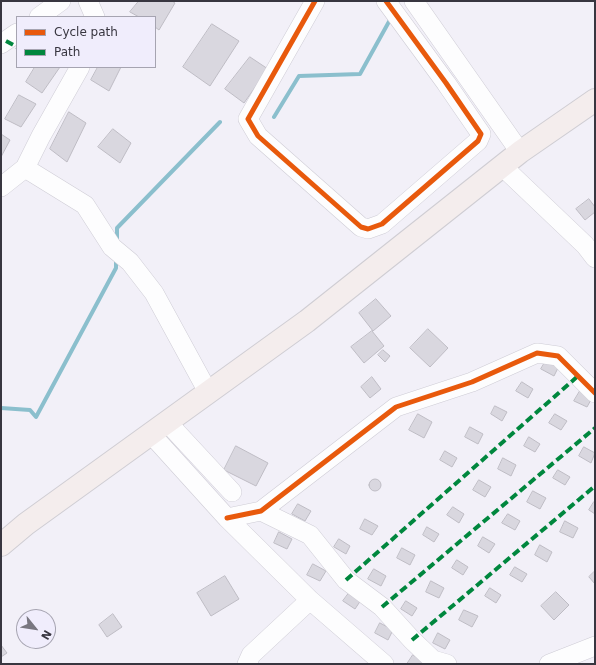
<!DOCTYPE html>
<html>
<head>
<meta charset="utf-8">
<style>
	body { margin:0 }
	#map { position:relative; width:596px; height:665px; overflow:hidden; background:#f2f0f8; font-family:"DejaVu Sans",sans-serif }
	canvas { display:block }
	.frame { position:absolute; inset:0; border:2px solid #383640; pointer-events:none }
	.legend { position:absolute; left:16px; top:16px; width:140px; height:52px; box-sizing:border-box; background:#f0edfc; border:1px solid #a6a4b1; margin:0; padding:5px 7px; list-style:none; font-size:12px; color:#383640 }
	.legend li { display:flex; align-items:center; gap:8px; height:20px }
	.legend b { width:20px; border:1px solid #a6a4b1 }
	.north { position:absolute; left:16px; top:609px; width:40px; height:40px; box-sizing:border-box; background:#f0edfc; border:1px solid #a6a4b1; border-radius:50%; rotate:120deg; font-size:11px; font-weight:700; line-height:16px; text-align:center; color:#383640 }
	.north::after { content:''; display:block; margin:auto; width:14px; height:18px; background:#797780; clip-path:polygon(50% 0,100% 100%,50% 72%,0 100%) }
</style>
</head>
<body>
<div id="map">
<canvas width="596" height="665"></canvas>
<div class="frame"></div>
<ul class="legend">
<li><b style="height:5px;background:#e8590c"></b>Cycle path</li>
<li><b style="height:5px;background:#00873e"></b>Path</li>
</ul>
<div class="north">N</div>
</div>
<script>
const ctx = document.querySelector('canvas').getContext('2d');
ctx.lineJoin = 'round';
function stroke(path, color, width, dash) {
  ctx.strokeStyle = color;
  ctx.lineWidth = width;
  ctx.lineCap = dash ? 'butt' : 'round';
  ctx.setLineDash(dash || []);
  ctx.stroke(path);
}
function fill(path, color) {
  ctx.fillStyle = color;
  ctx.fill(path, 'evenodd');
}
const stream = new Path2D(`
	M 274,117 L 299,76 L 360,74 L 391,18
	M 117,241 L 117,228 L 220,122
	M 1,408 L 30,410 L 36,417 L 116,268 L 116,258`);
const building = new Path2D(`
	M 139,1 L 172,1 L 175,3 L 159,30 L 155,27 L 155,17 L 139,17 L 130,12 Z
	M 212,24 L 239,41 L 210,86 L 183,67 Z
	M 250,57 L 268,69 L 244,103 L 225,89 Z
	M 35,67 L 60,67 L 42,93 L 26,82 Z
	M 98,67 L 121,67 L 109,91 L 91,80 Z
	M 19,95 L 36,104 L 21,127 L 5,119 Z
	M 69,112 L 86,123 L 67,162 L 50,149 Z
	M 113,129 L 131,143 L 120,163 L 98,147 Z
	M 1,134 L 10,140 L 1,157 Z
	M 589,199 L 595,207 L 595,212 L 585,220 L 576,209 Z
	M 376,299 L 391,316 L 373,331 L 359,313 Z
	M 428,329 L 448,348 L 430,367 L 410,348 Z
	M 372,331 L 384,346 L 364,363 L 351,347 Z
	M 383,350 L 390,356 L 385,362 L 378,355 Z
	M 547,359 L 559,366 L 554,376 L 541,369 Z
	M 372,377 L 381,389 L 370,398 L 361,387 Z
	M 522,382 L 533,389 L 528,398 L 516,391 Z
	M 580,391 L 592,398 L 587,407 L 574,401 Z
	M 495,406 L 507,412 L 502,421 L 491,414 Z
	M 418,414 L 432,422 L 424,438 L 409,430 Z
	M 555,414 L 567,421 L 561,430 L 549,423 Z
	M 470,427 L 483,434 L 478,444 L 465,437 Z
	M 529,437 L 540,444 L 535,452 L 524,446 Z
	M 236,446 L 268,463 L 256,486 L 224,470 Z
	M 584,447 L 595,453 L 591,463 L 579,456 Z
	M 445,451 L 457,458 L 452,467 L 440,460 Z
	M 503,458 L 516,465 L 511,476 L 498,469 Z
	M 558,470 L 570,477 L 565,485 L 553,478 Z
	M369 485a6 6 0 1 1 12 0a6 6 0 1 1-12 0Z
	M 479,480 L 491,487 L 485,497 L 473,490 Z
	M 533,491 L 546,498 L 540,509 L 527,502 Z
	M 594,502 L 595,503 L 595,514 L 589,510 Z
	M 298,504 L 311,511 L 305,521 L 292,514 Z
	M 453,507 L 464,514 L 459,523 L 447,515 Z
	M 508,514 L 520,521 L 515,530 L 502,523 Z
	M 365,519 L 378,526 L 372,535 L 360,529 Z
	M 565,521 L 578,528 L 573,538 L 560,532 Z
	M 427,527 L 439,534 L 434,542 L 423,535 Z
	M 279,532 L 292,539 L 287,549 L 274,543 Z
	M 483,537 L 495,544 L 489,553 L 478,546 Z
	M 339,539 L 350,546 L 346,554 L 334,547 Z
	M 540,545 L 552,552 L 547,562 L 535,555 Z
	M 402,548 L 415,555 L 410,565 L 397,558 Z
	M 457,560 L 468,567 L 463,575 L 452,568 Z
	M 313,564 L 326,571 L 320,581 L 307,575 Z
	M 515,567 L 527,574 L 522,582 L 510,575 Z
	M 374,569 L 386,576 L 381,586 L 368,579 Z
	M 595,571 L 595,584 L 589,577 Z
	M 225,576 L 239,599 L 211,616 L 197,593 Z
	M 431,581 L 444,588 L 439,598 L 426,592 Z
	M 490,588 L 501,595 L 496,603 L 485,596 Z
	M 556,592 L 569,605 L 554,620 L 541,606 Z
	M 349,593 L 361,600 L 355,609 L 343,601 Z
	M 406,601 L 417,608 L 412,616 L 401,609 Z
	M 464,610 L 478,616 L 472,627 L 459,620 Z
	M 113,614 L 122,627 L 107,637 L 99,625 Z
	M 380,623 L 393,630 L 388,640 L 375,633 Z
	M 438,633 L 450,640 L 445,649 L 433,643 Z
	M 1,645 L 7,653 L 1,657 Z
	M 413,655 L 425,662 L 423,664 L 407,664 Z`);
const minor = new Path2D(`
	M 88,1 L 95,17
	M 315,1 L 248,119 L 258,136 L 361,227 L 368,229 L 382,224 L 478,141 L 481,134 L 446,83 L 386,1
	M 414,1 L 520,152
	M 39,17 L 61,1
	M 1,44 L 17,33
	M 502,166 L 585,245 L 595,258
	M 25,168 L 85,205 L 112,247 L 130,262 L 154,293 L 208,392
	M 1,187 L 25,168 L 41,136 L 80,67
	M 167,422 L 232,492
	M 151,434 L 227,518 L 310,600 L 384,664
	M 261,511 L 310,535 L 346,580 L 382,607 L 412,640 L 433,660 L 447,664
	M 227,518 L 261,511 L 396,407 L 472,382 L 537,353 L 558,356 L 595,393
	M 247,664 L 251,655 L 310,600
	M 549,664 L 595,646`);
const major = new Path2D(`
	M 1,545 L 26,524 L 307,321 L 520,152 L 595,100`);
const quiet = new Path2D(`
	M 6,41 L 17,47
	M 346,580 L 578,376
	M 382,607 L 595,428
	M 412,640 L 595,486`);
const cycleway = new Path2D(`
	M 315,1 L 248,119 L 258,136 L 361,227 L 368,229 L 382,224 L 478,141 L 481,134 L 446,83 L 386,1
	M 227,518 L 261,511 L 396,407 L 472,382 L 537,353 L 558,356 L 595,393`);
stroke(stream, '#8bbfcd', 4);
fill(building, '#d9d7df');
stroke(building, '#bebcc4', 1);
stroke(minor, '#ceccd5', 20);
stroke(major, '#cfcdd3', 24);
stroke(minor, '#fdfdfe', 19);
stroke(major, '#f4eded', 22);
stroke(quiet, '#00873e', 4, [8, 4]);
stroke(cycleway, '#e8590c', 5);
</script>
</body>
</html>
